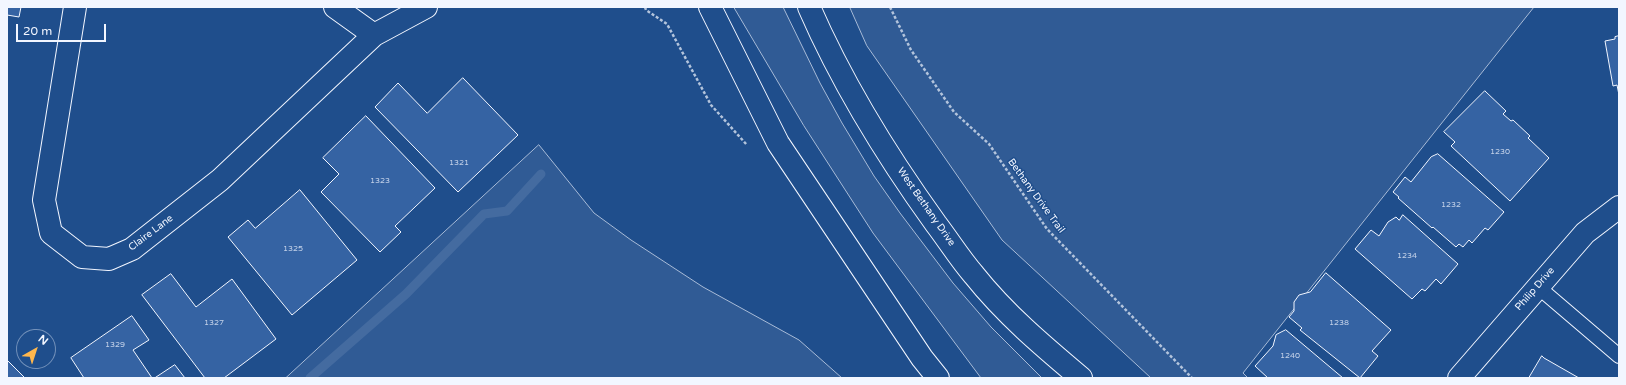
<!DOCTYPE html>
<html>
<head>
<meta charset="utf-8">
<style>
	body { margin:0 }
	#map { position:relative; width:1626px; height:385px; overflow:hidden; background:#1f4e8c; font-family:"Varela Round",sans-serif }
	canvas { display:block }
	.frame { position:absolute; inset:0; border:8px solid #f2f6ff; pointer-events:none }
	.north { position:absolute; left:16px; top:329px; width:40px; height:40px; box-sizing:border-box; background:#1f4e8c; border:1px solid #7391ba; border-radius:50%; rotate:39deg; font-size:11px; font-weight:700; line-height:16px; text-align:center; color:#f2f6ff }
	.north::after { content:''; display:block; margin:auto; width:14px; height:18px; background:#ffb74d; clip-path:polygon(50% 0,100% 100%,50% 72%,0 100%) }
	.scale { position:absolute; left:16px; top:24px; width:90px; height:18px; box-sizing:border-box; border:2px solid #f2f6ff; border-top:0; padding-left:5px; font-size:12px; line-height:14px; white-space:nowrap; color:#f2f6ff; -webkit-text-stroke:3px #1f4e8c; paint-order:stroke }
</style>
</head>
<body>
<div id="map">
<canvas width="1626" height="385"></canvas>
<div class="frame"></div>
<div class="north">N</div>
<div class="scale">20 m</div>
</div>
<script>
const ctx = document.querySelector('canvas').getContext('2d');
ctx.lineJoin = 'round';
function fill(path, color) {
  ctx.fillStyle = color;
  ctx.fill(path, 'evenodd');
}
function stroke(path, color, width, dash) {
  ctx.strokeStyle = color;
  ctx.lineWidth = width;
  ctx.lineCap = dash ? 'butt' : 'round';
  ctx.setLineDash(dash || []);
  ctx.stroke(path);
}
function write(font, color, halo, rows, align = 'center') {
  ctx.font = font + ' "Varela Round",sans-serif';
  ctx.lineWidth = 3;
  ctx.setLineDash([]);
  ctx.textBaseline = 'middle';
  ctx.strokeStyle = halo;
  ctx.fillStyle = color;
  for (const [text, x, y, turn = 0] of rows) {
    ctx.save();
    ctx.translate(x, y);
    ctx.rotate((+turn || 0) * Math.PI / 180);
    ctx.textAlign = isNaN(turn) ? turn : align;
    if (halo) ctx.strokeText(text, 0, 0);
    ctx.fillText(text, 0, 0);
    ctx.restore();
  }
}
const built = new Path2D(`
	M 734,7 L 783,7 L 820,83 L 842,123 L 874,176 L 900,213 L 953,283 L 991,327 L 1042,378 L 981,378 L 873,233 L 804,126 Z
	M 850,7 L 1534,7 L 1243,373 L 1248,378 L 1151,378 L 1002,240 L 867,46 Z
	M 539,145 L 594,213 L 631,240 L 703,287 L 799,340 L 842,378 L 286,378 Z`);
const stream = new Path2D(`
	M 310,378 L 406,294 L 484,214 L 507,211 L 541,174`);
const building = new Path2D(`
	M 7,7 L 21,7 L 19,17 L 7,15 Z
	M 1619,36 L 1619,95 L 1617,85 L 1613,86 L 1605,41 L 1615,39 L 1615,37 Z
	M 463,78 L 518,135 L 458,192 L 375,107 L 398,83 L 427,113 Z
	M 1485,91 L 1506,111 L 1503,114 L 1511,121 L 1513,120 L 1530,136 L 1528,138 L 1549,158 L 1510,201 L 1451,146 L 1455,142 L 1444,132 Z
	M 366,116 L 435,188 L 395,226 L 401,232 L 380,252 L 321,192 L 339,174 L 323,158 Z
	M 1438,154 L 1504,212 L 1488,230 L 1485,228 L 1472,243 L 1469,240 L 1463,247 L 1459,244 L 1456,247 L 1433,227 L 1432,228 L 1398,198 L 1399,197 L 1393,192 L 1405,177 L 1411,182 L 1431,157 Z
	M 300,190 L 357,260 L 292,315 L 228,237 L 248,220 L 255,228 Z
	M 1403,215 L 1458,264 L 1441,284 L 1436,279 L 1425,291 L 1422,289 L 1412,299 L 1355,249 L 1371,230 L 1379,236 L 1388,222 L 1396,217 L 1399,220 Z
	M 1326,273 L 1391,330 L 1372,351 L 1378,356 L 1360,378 L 1300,330 L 1302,328 L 1289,317 L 1294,311 L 1294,302 L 1299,295 L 1310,292 Z
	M 171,274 L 196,307 L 232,279 L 276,339 L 224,378 L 205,378 L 142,295 Z
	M 132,316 L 149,340 L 133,350 L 152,378 L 84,378 L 71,358 Z
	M 1286,330 L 1343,378 L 1268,378 L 1255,366 L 1273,346 L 1276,335 Z
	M 1542,356 L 1544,358 L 1579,378 L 1529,378 Z
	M 7,360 L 25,378 L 7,378 Z
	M 175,365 L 185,378 L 155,378 Z`);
const path = new Path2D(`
	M 645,7 L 646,10 L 667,24 L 711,105 L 747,145
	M 890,7 L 911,50 L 954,112 L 989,144 L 1047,229 L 1192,378`);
const lane = new Path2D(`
	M 1537,286 L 1619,356`);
const street = new Path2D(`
	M 75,7 L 44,200 L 51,233 L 82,257 L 109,259 L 132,249 L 220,180 L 374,35 L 426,7
	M 335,7 L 374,35
	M 1459,378 L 1585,233 L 1619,207`);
const secondary = new Path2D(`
	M 710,7 L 778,143 L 922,358 L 938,378
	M 809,7 C 842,83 887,156 936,224 C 949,241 960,259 974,275 C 1005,314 1043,346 1081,378`);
const numberNames = [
	["1230",1500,152],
	["1321",459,163],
	["1323",380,181],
	["1232",1451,205],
	["1325",293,249],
	["1234",1407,256],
	["1327",214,323],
	["1238",1339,323],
	["1329",115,345],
	["1240",1290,356]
];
const streetNames = [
	["Bethany Drive Trail",1036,196,54],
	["West Bethany Drive",926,207,55],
	["Claire Lane",151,233,-37],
	["Philip Drive",1535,289,-49]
];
fill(built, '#305b95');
stroke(built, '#a8bbd7', 1);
stroke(stream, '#446ba0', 9);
fill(building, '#3563a3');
stroke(building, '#f2f6ff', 1);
stroke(lane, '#f2f6ff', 16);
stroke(street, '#f2f6ff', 24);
stroke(secondary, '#f2f6ff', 24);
stroke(path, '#b3c4dc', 2.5, [3, 2]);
stroke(lane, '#1f4e8c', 14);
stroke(street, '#1f4e8c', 22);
stroke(secondary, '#1f4e8c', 22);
write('8px', '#c3d1e8', null, numberNames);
write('10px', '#f2f6ff', '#1f4e8c', streetNames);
</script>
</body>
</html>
